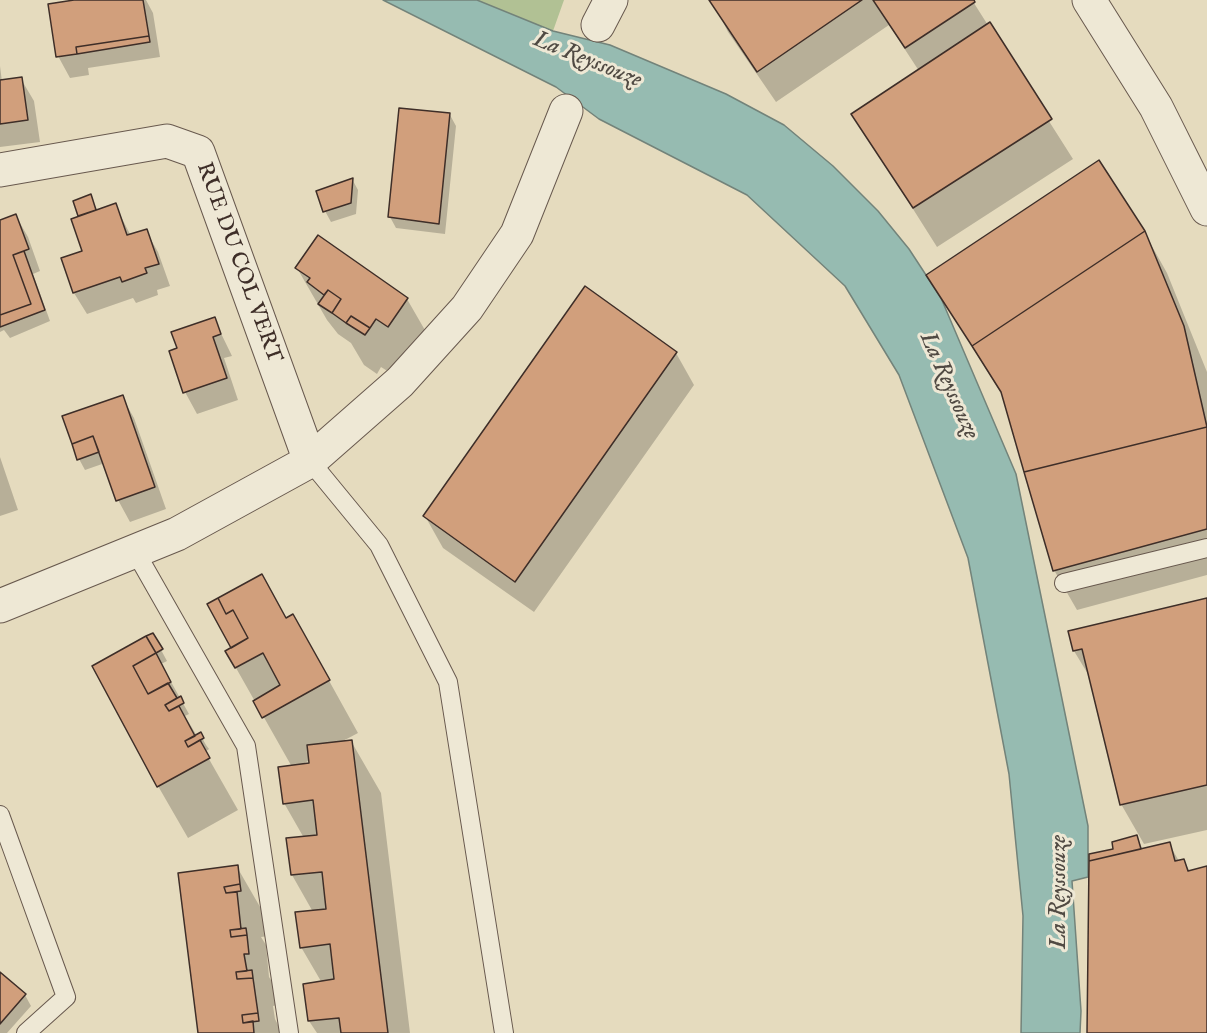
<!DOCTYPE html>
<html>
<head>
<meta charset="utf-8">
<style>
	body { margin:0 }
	canvas { display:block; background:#e5dbbe }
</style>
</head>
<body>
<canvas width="1207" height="1033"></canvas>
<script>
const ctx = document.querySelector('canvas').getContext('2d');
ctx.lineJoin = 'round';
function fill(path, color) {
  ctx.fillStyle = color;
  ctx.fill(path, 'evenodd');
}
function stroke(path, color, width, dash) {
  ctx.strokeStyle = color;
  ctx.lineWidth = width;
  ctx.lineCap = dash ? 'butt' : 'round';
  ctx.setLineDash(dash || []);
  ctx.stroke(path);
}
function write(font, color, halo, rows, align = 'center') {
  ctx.font = font + ' "IM FELL English",serif';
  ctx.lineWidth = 6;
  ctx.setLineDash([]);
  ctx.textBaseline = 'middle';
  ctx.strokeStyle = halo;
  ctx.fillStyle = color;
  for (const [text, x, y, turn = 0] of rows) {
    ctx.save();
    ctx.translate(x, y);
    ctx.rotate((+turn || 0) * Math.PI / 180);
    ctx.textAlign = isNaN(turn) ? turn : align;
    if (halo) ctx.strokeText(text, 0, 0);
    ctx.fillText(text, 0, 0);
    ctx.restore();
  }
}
const green = new Path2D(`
	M 477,0 L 564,0 L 553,31 Z`);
const water = new Path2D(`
	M 383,0 L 477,0 L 553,31 L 610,45 L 726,94 L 784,125 L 833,166 L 878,211 L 909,249 L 941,298 L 1016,474 L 1088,826 L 1088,877 L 1072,881 L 1081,1011 L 1080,1033 L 1021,1033 L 1023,916 L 1009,774 L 968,558 L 899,375 L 845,286 L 747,195 L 599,119 L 556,87 Z`);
const shadow = new Path2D(`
	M 84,0 L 146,0 L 153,13 L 160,57 L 88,68 L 89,75 L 70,78 L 58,56 Z
	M 712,0 L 972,0 L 1073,159 L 937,247 L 853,114 L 919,71 L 889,25 L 776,102 L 728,32 Z
	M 0,66 L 2,82 L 21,79 L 34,101 L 40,142 L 0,147 Z
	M 450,115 L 456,126 L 445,234 L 396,228 L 390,217 Z
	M 352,179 L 358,190 L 356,214 L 331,222 L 325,211 Z
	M 90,196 L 98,211 L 115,205 L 131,236 L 146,231 L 158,252 L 170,286 L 157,290 L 158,295 L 136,303 L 133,298 L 87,314 L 74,293 L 63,259 L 83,251 L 80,217 L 74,202 Z
	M 16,216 L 28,237 L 40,271 L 33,274 L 50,321 L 10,338 L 4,330 L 0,332 L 0,222 Z
	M 1144,232 L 1167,273 L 1207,372 L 1207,575 L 1077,610 L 1054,570 L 1004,398 L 928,276 Z
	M 297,268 L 407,299 L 437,351 L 400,379 L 381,367 L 377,374 L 364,365 L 351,343 L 338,334 L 327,320 Z
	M 585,288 L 676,353 L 694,385 L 534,612 L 443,548 L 425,516 Z
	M 214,319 L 232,356 L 224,358 L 238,400 L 197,414 L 185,392 Z
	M 122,397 L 134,418 L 166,509 L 130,522 L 118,500 L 105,463 L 85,470 L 79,459 Z
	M 0,457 L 18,510 L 0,516 Z
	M 1207,600 L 1207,830 L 1144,844 L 1121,804 L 1091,679 L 1074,651 Z
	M 286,619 L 322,668 L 358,733 L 341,742 L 351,741 L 381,793 L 410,1033 L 317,1033 L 309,1021 L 322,983 L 301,947 L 313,912 L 292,875 L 304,838 L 284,803 L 292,767 L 227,652 ZM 310,760 L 311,765 L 299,766 Z
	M 153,635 L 167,661 L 161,664 L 189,714 L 185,716 L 197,736 L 200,734 L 206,745 L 209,749 L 205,752 L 238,810 L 188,838 L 158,786 Z
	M 1137,837 L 1143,850 L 1169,844 L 1179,861 L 1184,860 L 1190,872 L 1207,868 L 1207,1033 L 1089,1033 L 1115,850 Z
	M 237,867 L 267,919 L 269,936 L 261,937 L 266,945 L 269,977 L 276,988 L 278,1005 L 273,1006 L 275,1019 L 282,1033 L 200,1033 L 179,874 Z
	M 0,974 L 25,995 L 31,1006 L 7,1033 L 0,1033 Z`);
const building = new Path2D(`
	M 74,0 L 143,0 L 149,36 L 76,47 L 77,54 L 56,57 L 48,4 Z
	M 709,0 L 862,0 L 757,72 Z
	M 873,0 L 974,0 L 975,2 L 905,48 Z
	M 990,22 L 1052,119 L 913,208 L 851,114 Z
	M 149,36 L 150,42 L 77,54 L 76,47 Z
	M 22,77 L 28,120 L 0,124 L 0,80 Z
	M 399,108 L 450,113 L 439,224 L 388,217 Z
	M 1099,160 L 1145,231 L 972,346 L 926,275 Z
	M 353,178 L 351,203 L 323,212 L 316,191 Z
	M 91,194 L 96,210 L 78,216 L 73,201 Z
	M 116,203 L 127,235 L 147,229 L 159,264 L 145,268 L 147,273 L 122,282 L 120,277 L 73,293 L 61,258 L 82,251 L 71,219 Z
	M 16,214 L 29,249 L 13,255 L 31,304 L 0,315 L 0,220 Z
	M 1145,231 L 1184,326 L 1207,427 L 1024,472 L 1001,392 L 972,346 Z
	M 318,235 L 408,298 L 388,327 L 376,319 L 370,328 L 351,316 L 346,323 L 332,313 L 341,299 L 328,290 L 324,295 L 307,282 L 310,278 L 295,268 Z
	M 24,251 L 45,310 L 0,327 L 0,315 L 31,304 L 13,255 Z
	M 585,286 L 677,352 L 515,582 L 423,516 Z
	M 328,290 L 341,299 L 332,313 L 318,304 Z
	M 351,316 L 370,328 L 365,335 L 346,323 Z
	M 215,317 L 221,334 L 213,337 L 227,378 L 183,393 L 169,351 L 177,348 L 171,332 Z
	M 123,395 L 155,487 L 116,501 L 93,436 L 72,444 L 62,416 Z
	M 1207,427 L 1207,529 L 1053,571 L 1024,472 Z
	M 93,436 L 99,452 L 77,460 L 72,444 Z
	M 262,574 L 286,618 L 293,614 L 330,680 L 262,718 L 253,701 L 280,685 L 263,653 L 235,668 L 225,651 L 248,638 L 233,610 L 226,614 L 218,598 Z
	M 218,598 L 226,614 L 233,610 L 248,638 L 231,648 L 207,604 Z
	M 1207,598 L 1207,785 L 1120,805 L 1082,649 L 1073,651 L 1068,631 Z
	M 153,633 L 163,649 L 156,653 L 146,636 Z
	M 146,636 L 156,653 L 133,666 L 148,694 L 168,683 L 177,698 L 165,705 L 169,711 L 179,706 L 195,736 L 185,741 L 188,747 L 200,740 L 210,758 L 157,787 L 92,666 Z
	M 156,653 L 171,682 L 148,694 L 133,666 Z
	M 181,696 L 184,703 L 169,711 L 165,705 Z
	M 201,732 L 204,738 L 188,747 L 185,741 Z
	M 352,740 L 372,904 L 388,1033 L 341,1033 L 339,1018 L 308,1021 L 303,984 L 334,979 L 330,944 L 300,948 L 295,912 L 326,909 L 322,872 L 291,875 L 286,838 L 317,835 L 313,800 L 283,804 L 278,767 L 309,763 L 307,745 Z
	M 1137,835 L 1141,849 L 1089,861 L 1089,854 L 1113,849 L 1112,842 Z
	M 1170,842 L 1175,861 L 1184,859 L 1188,871 L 1207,866 L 1207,1033 L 1087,1033 L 1089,861 Z
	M 238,865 L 240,884 L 224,887 L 226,893 L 237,892 L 241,929 L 230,930 L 231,937 L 247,935 L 249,954 L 244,954 L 247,971 L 236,972 L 237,979 L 253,978 L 258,1013 L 242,1015 L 243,1023 L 253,1021 L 254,1033 L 198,1033 L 178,873 Z
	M 240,884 L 241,891 L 226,893 L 224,887 Z
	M 246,928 L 247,935 L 231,937 L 230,930 Z
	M 252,970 L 253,978 L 237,979 L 236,972 Z
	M 0,972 L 26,994 L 0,1024 Z
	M 258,1013 L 259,1021 L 243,1023 L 242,1015 Z`);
const lane = new Path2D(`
	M 310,461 L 379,545 L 448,682 L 504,1033
	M 135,551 L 246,746 L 289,1033
	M 1064,583 L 1207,548
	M 0,815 L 66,997 L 26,1033`);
const street = new Path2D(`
	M 1089,0 L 1156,107 L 1207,209
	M 598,25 L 611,0
	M 0,170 L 167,141 L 198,152 L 310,461
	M 0,606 L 177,534 L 310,461 L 400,382 L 467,308 L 517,234 L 566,111`);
const streetNames = [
	["RUE DU COL VERT",238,263,70]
];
const waterNames = [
	["La Reyssouze",587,61,22],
	["La Reyssouze",948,386,66],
	["La Reyssouze",1060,892,-90]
];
fill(green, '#b1c194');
fill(water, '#96bbb1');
stroke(water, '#73837a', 1.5);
fill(shadow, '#0003');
fill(building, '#d19f7c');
stroke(building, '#3e2e28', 1.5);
stroke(lane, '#68594e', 20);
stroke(street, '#68594e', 35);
stroke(lane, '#eee8d5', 18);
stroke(street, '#eee8d5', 33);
write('22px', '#3e2e28', '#eee8d5', streetNames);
write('italic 24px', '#504a43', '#eee8d5', waterNames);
</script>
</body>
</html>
